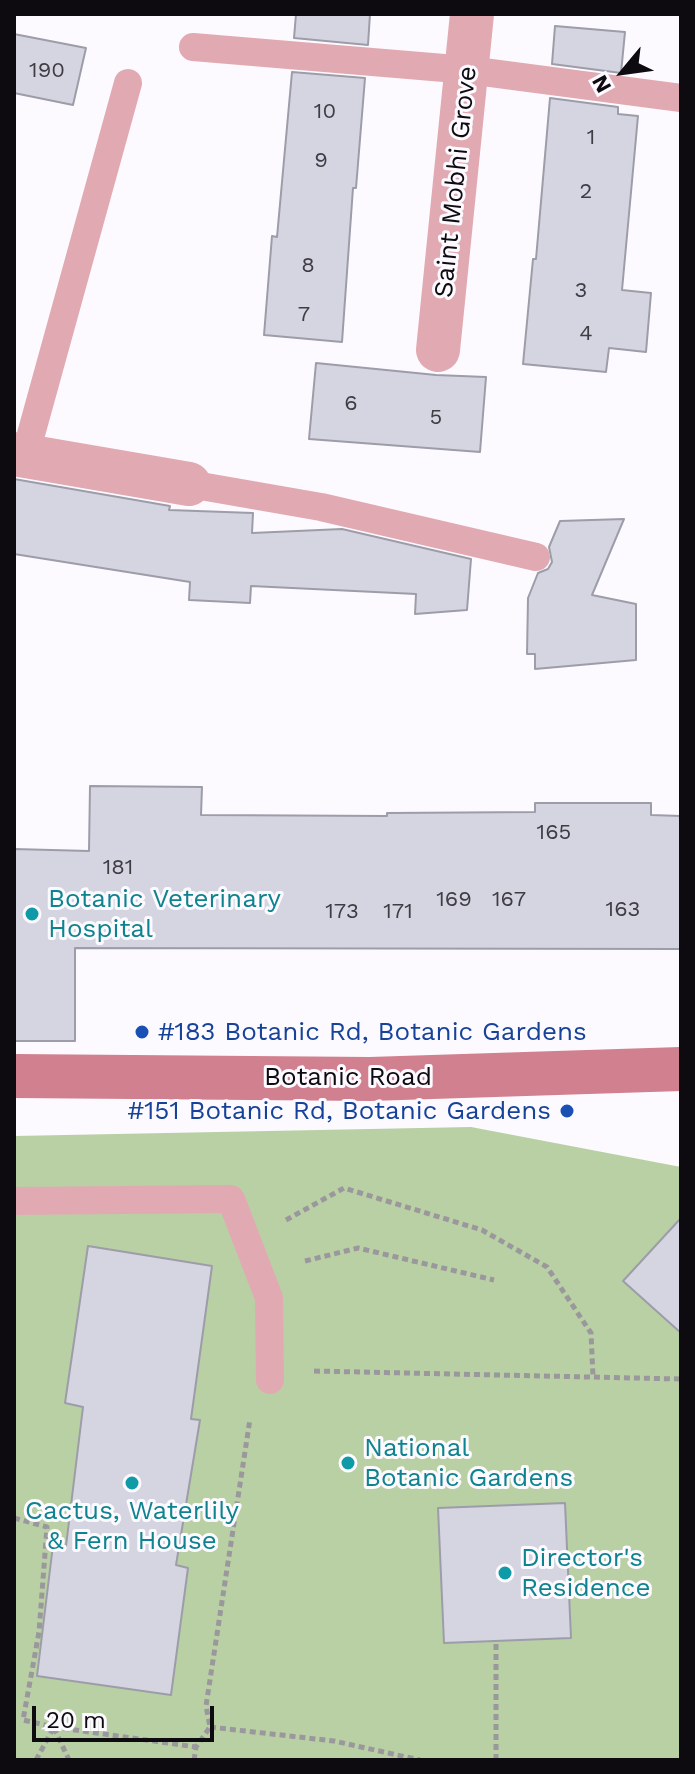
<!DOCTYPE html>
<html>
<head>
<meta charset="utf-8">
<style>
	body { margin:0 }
	#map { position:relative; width:695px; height:1774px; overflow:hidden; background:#fdfaff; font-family:"Work Sans",sans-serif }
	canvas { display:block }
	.frame { position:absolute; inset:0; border:16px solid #0d0b0f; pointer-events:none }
	.north { position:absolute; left:583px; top:32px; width:80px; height:80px; -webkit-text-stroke:6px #fdfaff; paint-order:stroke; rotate:241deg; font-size:22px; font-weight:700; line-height:32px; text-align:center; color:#0d0b0f }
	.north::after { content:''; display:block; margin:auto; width:28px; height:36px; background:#0d0b0f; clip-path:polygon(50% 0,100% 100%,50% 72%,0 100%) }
	.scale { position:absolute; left:32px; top:1706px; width:182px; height:36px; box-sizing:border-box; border:4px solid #0d0b0f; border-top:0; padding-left:10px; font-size:24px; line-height:28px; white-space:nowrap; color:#0d0b0f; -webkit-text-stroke:6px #fdfaff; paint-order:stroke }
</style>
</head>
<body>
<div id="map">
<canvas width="695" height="1774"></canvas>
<div class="frame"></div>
<div class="north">N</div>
<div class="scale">20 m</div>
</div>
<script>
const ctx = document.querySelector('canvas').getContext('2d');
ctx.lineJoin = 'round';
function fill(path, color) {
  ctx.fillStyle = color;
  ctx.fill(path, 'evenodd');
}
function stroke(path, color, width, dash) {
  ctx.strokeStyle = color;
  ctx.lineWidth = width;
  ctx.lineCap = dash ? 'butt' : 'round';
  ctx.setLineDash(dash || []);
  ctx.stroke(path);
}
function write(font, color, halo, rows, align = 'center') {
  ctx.font = font + ' "Work Sans",sans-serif';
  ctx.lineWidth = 6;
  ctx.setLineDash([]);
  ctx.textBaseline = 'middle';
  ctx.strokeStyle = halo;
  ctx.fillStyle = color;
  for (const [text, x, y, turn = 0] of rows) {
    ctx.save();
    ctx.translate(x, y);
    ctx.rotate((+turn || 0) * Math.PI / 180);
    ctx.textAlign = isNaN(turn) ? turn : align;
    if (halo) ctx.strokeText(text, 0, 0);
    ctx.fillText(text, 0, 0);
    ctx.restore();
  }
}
const green = new Path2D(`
	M 471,1127 L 681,1167 L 681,1760 L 14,1760 L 14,1136 Z`);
const building = new Path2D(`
	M 296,14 L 370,14 L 368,45 L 294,38 Z
	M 555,26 L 625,32 L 621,73 L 552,64 Z
	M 14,34 L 86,48 L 73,105 L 14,93 Z
	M 292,72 L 365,78 L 356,188 L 353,188 L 342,342 L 264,335 L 272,236 L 277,237 Z
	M 550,98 L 618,107 L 618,114 L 638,116 L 622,290 L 651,293 L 646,352 L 609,348 L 606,372 L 523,364 L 533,259 L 536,259 Z
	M 316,363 L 436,375 L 486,377 L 480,452 L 309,439 Z
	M 14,479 L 170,506 L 169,510 L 253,513 L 252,533 L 342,529 L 471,559 L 467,610 L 415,614 L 416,594 L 251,586 L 250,603 L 189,600 L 190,582 L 14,554 Z
	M 624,519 L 592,595 L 636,604 L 636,660 L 535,669 L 535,654 L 527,654 L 528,598 L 538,573 L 548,569 L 552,562 L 549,547 L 560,521 Z
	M 90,786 L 202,787 L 201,815 L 387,816 L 387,813 L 535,812 L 535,803 L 651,803 L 651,815 L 681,816 L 681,949 L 75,948 L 75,1041 L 14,1041 L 14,849 L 89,851 Z
	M 681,1218 L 681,1333 L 623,1281 Z
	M 88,1246 L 212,1266 L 191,1419 L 200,1420 L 176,1565 L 188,1568 L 171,1695 L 37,1676 L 53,1545 L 66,1546 L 83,1407 L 65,1403 Z
	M 565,1503 L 571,1638 L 444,1643 L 438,1508 Z`);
const path = new Path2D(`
	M 286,1220 L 344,1188 L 482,1230 L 547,1267 L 591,1333 L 593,1376
	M 305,1261 L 358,1248 L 494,1280
	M 314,1371 L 681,1379
	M 14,1518 L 47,1527 L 39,1632 L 23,1720 L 54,1727 L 196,1747
	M 210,1727 L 334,1741 L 420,1760
	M 54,1728 L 69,1760
	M 36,1760 L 54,1727
	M 194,1760 L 196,1747 L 210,1727 L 206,1706 L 250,1419
	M 496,1760 L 496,1641`);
const lane = new Path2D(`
	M 193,47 L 468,70 L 681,98
	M 25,456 L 128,83
	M 189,484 L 321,507 L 536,557
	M 14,1201 L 231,1199 L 269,1298 L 270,1380`);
const street = new Path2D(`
	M 438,350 L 472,14
	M 14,454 L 189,484`);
const secondary = new Path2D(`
	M 14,1076 L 370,1079 L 681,1069`);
const markers = [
	[32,914,8,"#0f9aa8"],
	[142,1032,8,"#1a4fb4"],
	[567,1111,8,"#1a4fb4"],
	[348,1463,8,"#0f9aa8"],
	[132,1483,8,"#0f9aa8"],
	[505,1573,8,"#0f9aa8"]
];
const numberNames = [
	["190",47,71],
	["10",325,112],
	["1",591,138],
	["9",321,161],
	["2",586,192],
	["8",308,266],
	["3",581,291],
	["7",304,315],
	["4",586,334],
	["6",351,404],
	["5",436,418],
	["165",554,833],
	["181",118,868],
	["169",454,900],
	["167",509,900],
	["163",623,910],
	["173",342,912],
	["171",398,912]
];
const streetNames = [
	["Saint Mobhi Grove",456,182,-84],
	["Botanic Road",348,1077]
];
const cultureNames = [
	["Botanic Veterinary",48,899],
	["Hospital",48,929],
	["National",364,1448],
	["Botanic Gardens",364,1478],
	["Cactus, Waterlily",132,1511,"center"],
	["& Fern House",132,1541,"center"],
	["Director's",521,1558],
	["Residence",521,1588]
];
const transitNames = [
	["#183 Botanic Rd, Botanic Gardens",158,1032],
	["#151 Botanic Rd, Botanic Gardens",551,1111,"right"]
];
fill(green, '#b9d0a4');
fill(building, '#d5d4e1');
stroke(building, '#9d9da9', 2);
stroke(path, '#9a989c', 5, [6, 4]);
stroke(lane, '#e1aab2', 28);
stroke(street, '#e1aab2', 44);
stroke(secondary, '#d0808e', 44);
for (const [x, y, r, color] of markers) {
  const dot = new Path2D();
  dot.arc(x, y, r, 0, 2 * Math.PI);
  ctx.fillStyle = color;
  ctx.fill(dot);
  stroke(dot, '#fdfaff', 3);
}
write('22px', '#3f3d44', null, numberNames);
write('26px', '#0d0b0f', '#fdfaff', streetNames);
write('26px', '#0d838f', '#fdfaff', cultureNames, 'left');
write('26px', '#164399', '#fdfaff', transitNames, 'left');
</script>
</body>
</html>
